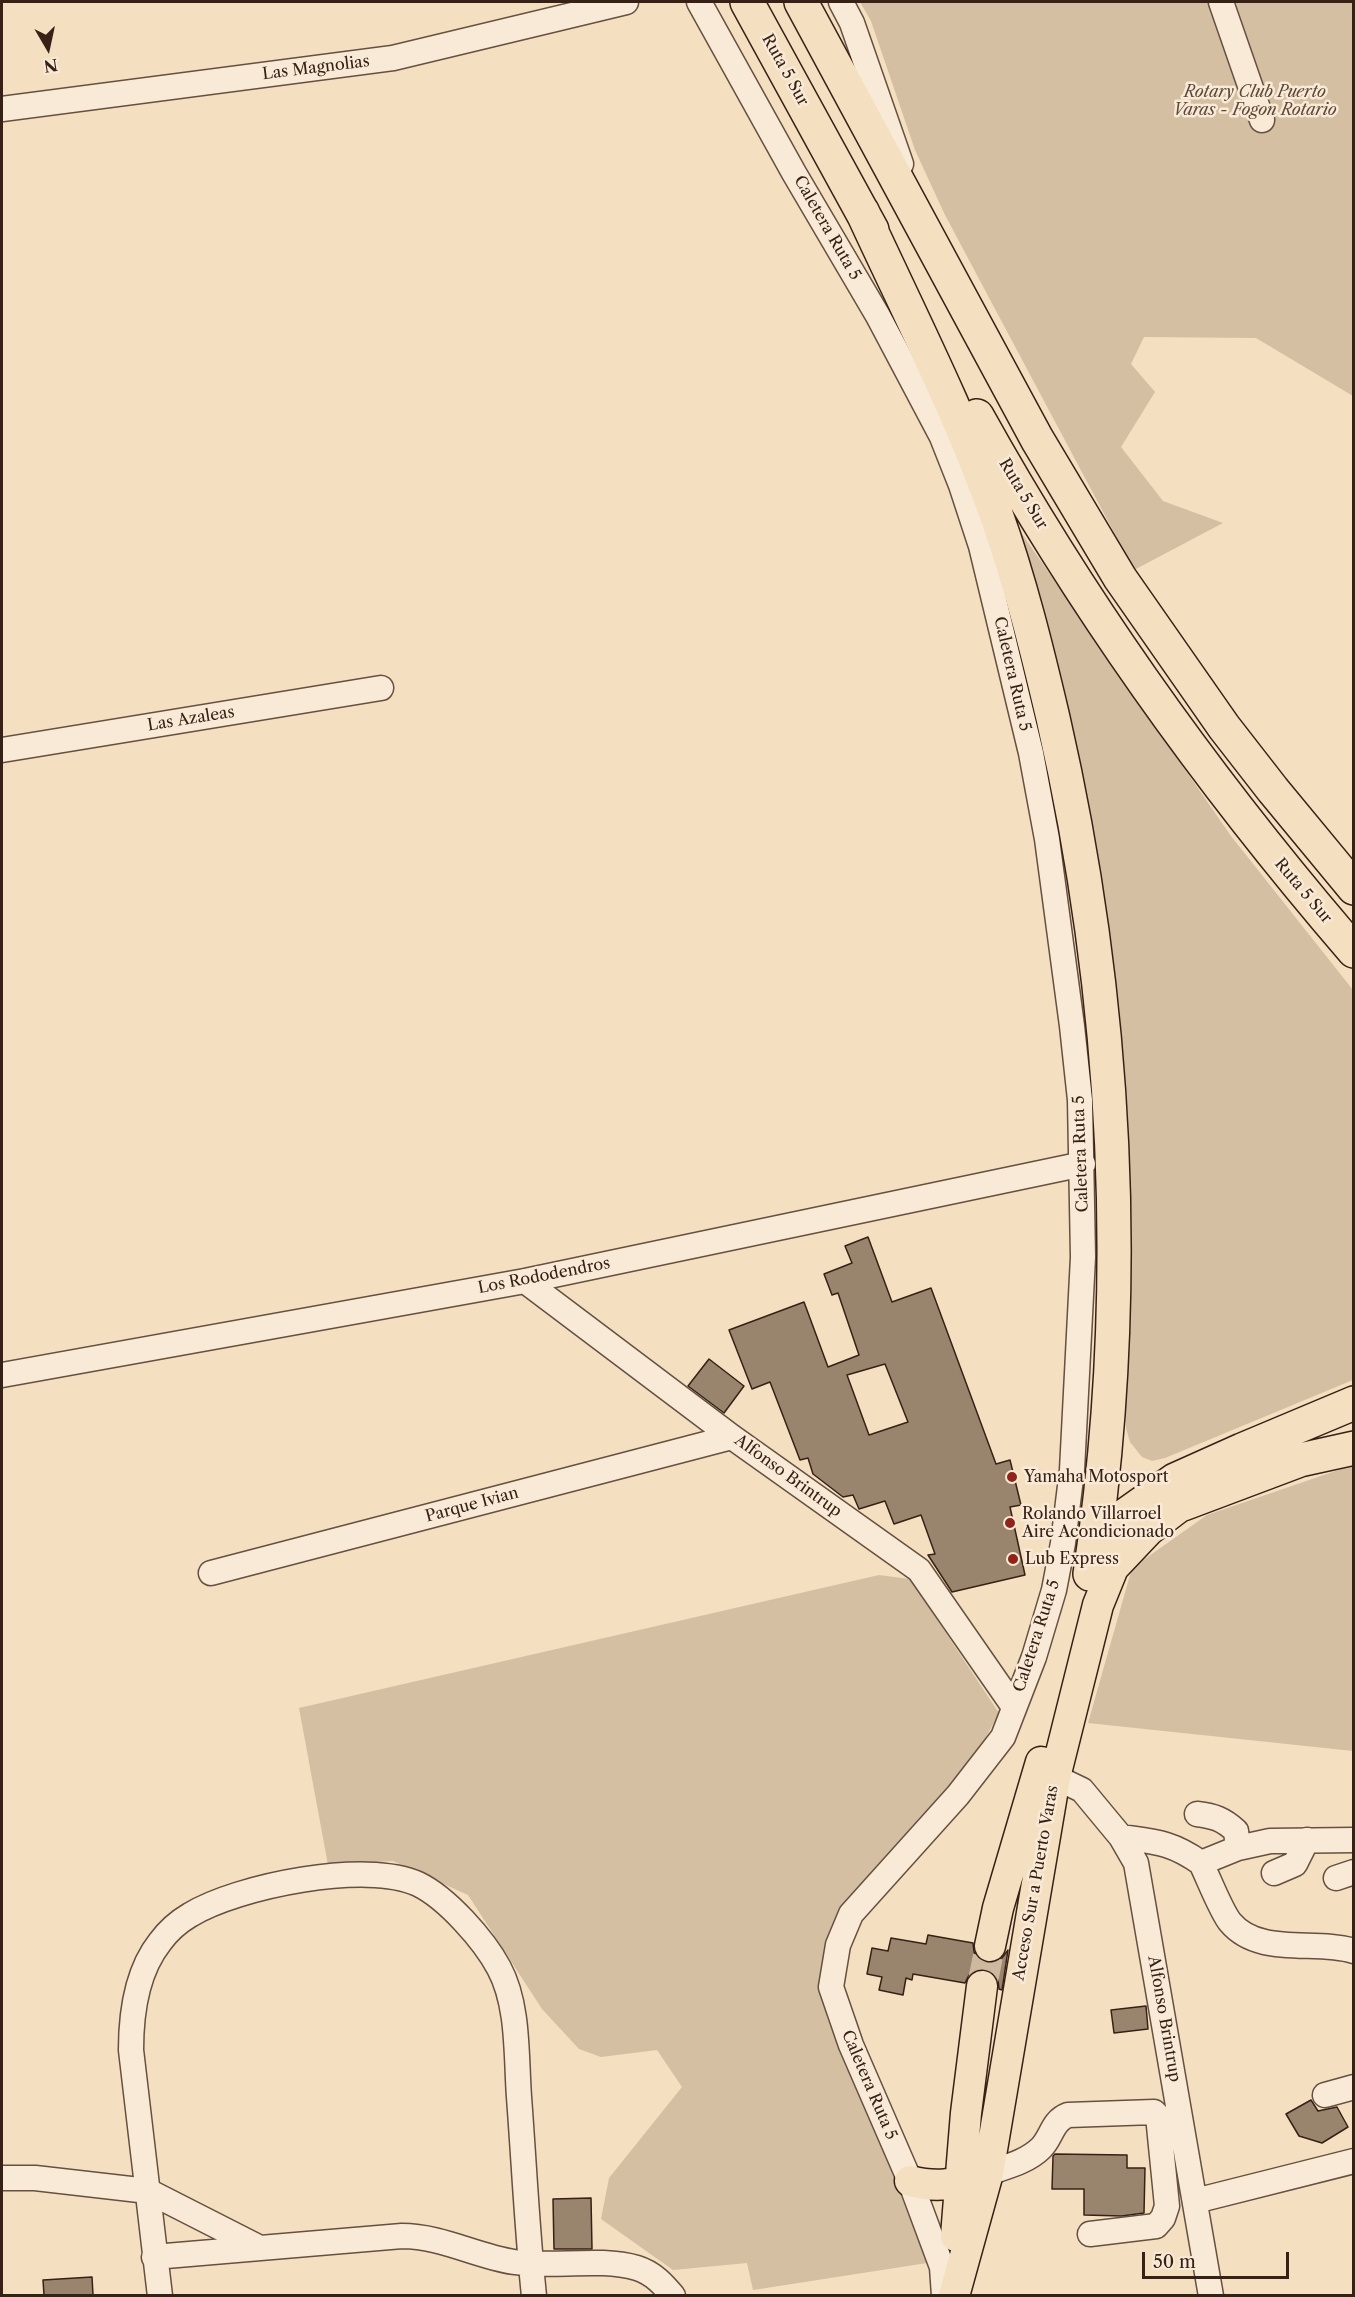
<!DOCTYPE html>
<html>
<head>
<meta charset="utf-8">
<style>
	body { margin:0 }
	#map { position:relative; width:1355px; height:2297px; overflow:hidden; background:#f4dfc0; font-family:"Libre Caslon Text",serif }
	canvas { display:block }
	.frame { position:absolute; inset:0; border:3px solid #372116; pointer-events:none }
	.north { position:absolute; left:18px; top:18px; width:60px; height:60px; -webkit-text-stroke:4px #f8ead6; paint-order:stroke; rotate:171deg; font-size:16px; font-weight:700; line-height:24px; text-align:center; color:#372116 }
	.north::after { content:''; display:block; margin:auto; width:21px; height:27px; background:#372116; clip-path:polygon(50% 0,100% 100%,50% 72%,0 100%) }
	.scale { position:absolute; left:1142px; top:2252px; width:147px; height:27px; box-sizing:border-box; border:3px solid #372116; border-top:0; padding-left:8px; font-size:18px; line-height:21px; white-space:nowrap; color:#372116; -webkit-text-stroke:4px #f8ead6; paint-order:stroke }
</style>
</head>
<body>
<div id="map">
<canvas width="1355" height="2297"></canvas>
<div class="frame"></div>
<div class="north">N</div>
<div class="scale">50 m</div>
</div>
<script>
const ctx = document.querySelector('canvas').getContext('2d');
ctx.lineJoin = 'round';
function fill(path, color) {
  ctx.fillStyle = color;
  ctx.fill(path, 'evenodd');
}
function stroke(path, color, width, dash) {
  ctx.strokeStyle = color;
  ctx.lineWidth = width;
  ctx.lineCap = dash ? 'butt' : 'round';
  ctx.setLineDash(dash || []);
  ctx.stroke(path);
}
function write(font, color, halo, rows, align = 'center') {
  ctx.font = font + ' "Libre Caslon Text",serif';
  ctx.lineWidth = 5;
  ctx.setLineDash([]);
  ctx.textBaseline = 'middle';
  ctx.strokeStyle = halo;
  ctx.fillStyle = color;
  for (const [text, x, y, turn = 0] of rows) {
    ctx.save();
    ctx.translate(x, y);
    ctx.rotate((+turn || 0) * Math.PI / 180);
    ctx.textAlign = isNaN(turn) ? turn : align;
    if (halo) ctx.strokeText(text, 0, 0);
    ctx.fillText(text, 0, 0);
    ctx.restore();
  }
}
const green = new Path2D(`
	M 860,2 L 1353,2 L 1353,396 L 1256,338 L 1144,337 L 1131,364 L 1155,392 L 1121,447 L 1163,501 L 1223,523 L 1134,570 L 945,215 L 915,150 L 871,21 Z
	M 1018,528 L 1231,836 L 1353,990 L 1353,1380 L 1165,1458 L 1152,1461 L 1142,1457 L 1130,1442 L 1126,1428 L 1125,1380 L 1130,1252 Z
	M 1353,1465 L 1353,1751 L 1088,1723 L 1132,1568 L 1207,1515 Z
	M 879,1575 L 910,1579 L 999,1713 L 970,1767 L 826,1947 L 819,1984 L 927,2263 L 753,2290 L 747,2263 L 673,2270 L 601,2219 L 609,2178 L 682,2087 L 657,2050 L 601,2057 L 579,2049 L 542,2009 L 468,1895 L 393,1861 L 328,1865 L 299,1708 Z`);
const building = new Path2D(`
	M 868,1237 L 892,1302 L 931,1288 L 996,1464 L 1010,1460 L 1021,1505 L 1010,1507 L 1025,1575 L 952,1592 L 928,1555 L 935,1554 L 921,1515 L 894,1524 L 885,1501 L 859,1509 L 853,1495 L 843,1497 L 813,1474 L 808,1458 L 800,1460 L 770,1382 L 752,1389 L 729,1330 L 804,1302 L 828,1367 L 859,1355 L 838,1293 L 832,1295 L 824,1274 L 852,1263 L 845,1246 ZM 885,1364 L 908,1422 L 869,1435 L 847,1375 Z
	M 709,1359 L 744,1386 L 724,1413 L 688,1386 Z
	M 928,1935 L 973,1943 L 974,1952 L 978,1958 L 987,1963 L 996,1962 L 1002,1958 L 1008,1950 L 1002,1990 L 999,1989 L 998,1980 L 993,1973 L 984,1969 L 976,1970 L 969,1975 L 965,1983 L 913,1974 L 912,1980 L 906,1978 L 903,1995 L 879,1990 L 882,1977 L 867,1974 L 872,1948 L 888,1951 L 891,1938 L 926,1944 Z
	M 1146,2006 L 1148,2029 L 1114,2033 L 1111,2010 Z
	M 1311,2100 L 1318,2111 L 1337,2107 L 1348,2127 L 1322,2143 L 1299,2136 L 1286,2114 Z
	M 1055,2154 L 1127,2155 L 1127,2168 L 1145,2168 L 1144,2213 L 1122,2216 L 1084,2215 L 1084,2189 L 1052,2189 L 1053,2156 Z
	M 591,2198 L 592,2249 L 554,2249 L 553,2199 Z
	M 92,2277 L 93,2295 L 44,2295 L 43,2280 Z`);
const majorTunnel = new Path2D(`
	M 982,1986 L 990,1946`);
const minor = new Path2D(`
	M 699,2 L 794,173 L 878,316 L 942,437 L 961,485 L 981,546 L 1031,753 L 1047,839 L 1072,1026 L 1080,1100 L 1083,1257 L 1072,1470 L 1063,1543 L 1054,1590 L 1034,1657 L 1003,1737 L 958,1795 L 851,1914 L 838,1945 L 831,1987 L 851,2045 L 910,2181 L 942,2267 L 944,2296
	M 841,2 L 852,23 L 901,164
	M 1221,2 L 1262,120
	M 2,109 L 393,58 L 626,2
	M 2,750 L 381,688
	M 525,1281 L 732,1437 L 919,1570 L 1014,1707
	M 2,1375 L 525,1281 L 1083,1164
	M 211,1573 L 732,1437
	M 1055,1777 L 1082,1790 L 1121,1837 L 1136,1863 L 1211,2296
	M 1197,1814 C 1214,1816 1223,1819 1236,1831 L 1238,1848
	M 1121,1837 C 1156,1842 1171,1842 1201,1863 L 1238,1848 L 1270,1841 L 1354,1840
	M 1201,1863 C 1208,1877 1221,1911 1230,1922 C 1259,1957 1315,1939 1354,1951
	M 1274,1873 L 1295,1864 L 1307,1840
	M 1336,1878 L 1354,1872
	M 1325,2095 L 1354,2087
	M 988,2173 C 1005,2167 1027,2162 1041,2148 C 1052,2137 1052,2121 1068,2115 L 1154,2112 L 1158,2116 L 1167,2206 L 1163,2218 L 1156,2226 L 1090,2234
	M 2,2178 L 35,2178 L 148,2191 L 258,2247
	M 1195,2201 L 1354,2161
	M 154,2257 L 402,2236 C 441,2236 476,2256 514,2262 C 553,2268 599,2257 637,2268 C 653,2273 663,2284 673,2296
	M 160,2296 L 131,2050 C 131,2014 137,1971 160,1942 C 168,1931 178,1922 190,1915 C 237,1886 367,1860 418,1884 C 447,1898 484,1940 499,1968 C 519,2005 516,2056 519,2097 C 524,2163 527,2229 534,2296`);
const major = new Path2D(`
	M 990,1946 L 998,1908 L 1041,1762
	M 910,2181 C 937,2188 953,2185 980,2175
	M 956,2236 L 966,2113 L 982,1986
	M 954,2296 L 988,2173 L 1055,1777 L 1098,1605 L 1113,1568 L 1149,1530 L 1183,1504`);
const highway = new Path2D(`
	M 747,2 L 872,230
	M 801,2 L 1037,439 L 1120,578 L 1224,727 L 1273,790 L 1354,888
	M 862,211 C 908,311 959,410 996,514 C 1020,581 1037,650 1053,718 C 1117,997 1133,1290 1090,1574
	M 977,416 C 1083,607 1211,785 1354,951
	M 1183,1504 L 1300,1460 L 1354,1448
	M 1098,1555 L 1120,1519 L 1175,1480 L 1242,1450 L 1354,1403`);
const markers = [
	[1012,1477,6,"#8f2418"],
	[1010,1523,6,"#8f2418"],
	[1013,1559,6,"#8f2418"]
];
const streetNames = [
	["Las Magnolias",316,68,-7],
	["Ruta 5 Sur",785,70,61],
	["Caletera Ruta 5",827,228,60],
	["Ruta 5 Sur",1023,494,59],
	["Caletera Ruta 5",1012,674,77],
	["Las Azaleas",191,719,-9],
	["Ruta 5 Sur",1303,891,50],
	["Caletera Ruta 5",1081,1154,-92],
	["Los Rododendros",544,1276,-11],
	["Alfonso Brintrup",788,1476,36],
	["Parque Ivian",472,1505,-15],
	["Caletera Ruta 5",1037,1636,-72],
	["Acceso Sur a Puerto Varas",1036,1883,-80],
	["Alfonso Brintrup",1164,2019,80],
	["Caletera Ruta 5",869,2085,67]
];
const parkNames = [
	["Rotary Club Puerto",1255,92],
	["Varas - Fogon Rotario",1255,110]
];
const poiNames = [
	["Yamaha Motosport",1024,1477],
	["Rolando Villarroel",1022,1514],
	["Aire Acondicionado",1022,1532],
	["Lub Express",1025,1559]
];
fill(green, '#d4bfa3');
fill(building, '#99846e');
stroke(building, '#372116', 1.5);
stroke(majorTunnel, '#ceb99e', 30, [30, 15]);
stroke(minor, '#665040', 27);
stroke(major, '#372116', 33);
stroke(highway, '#372116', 36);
stroke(minor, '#f8ead6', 24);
stroke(major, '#f4dfc0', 30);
stroke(highway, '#f4dfc0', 33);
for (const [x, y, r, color] of markers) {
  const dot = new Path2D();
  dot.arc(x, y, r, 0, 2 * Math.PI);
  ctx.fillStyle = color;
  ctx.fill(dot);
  stroke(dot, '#f8ead6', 2);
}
write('16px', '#372116', '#f8ead6', streetNames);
write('italic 16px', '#5e4839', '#f8ead6', parkNames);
write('16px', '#372116', '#f8ead6', poiNames, 'left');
</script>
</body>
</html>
